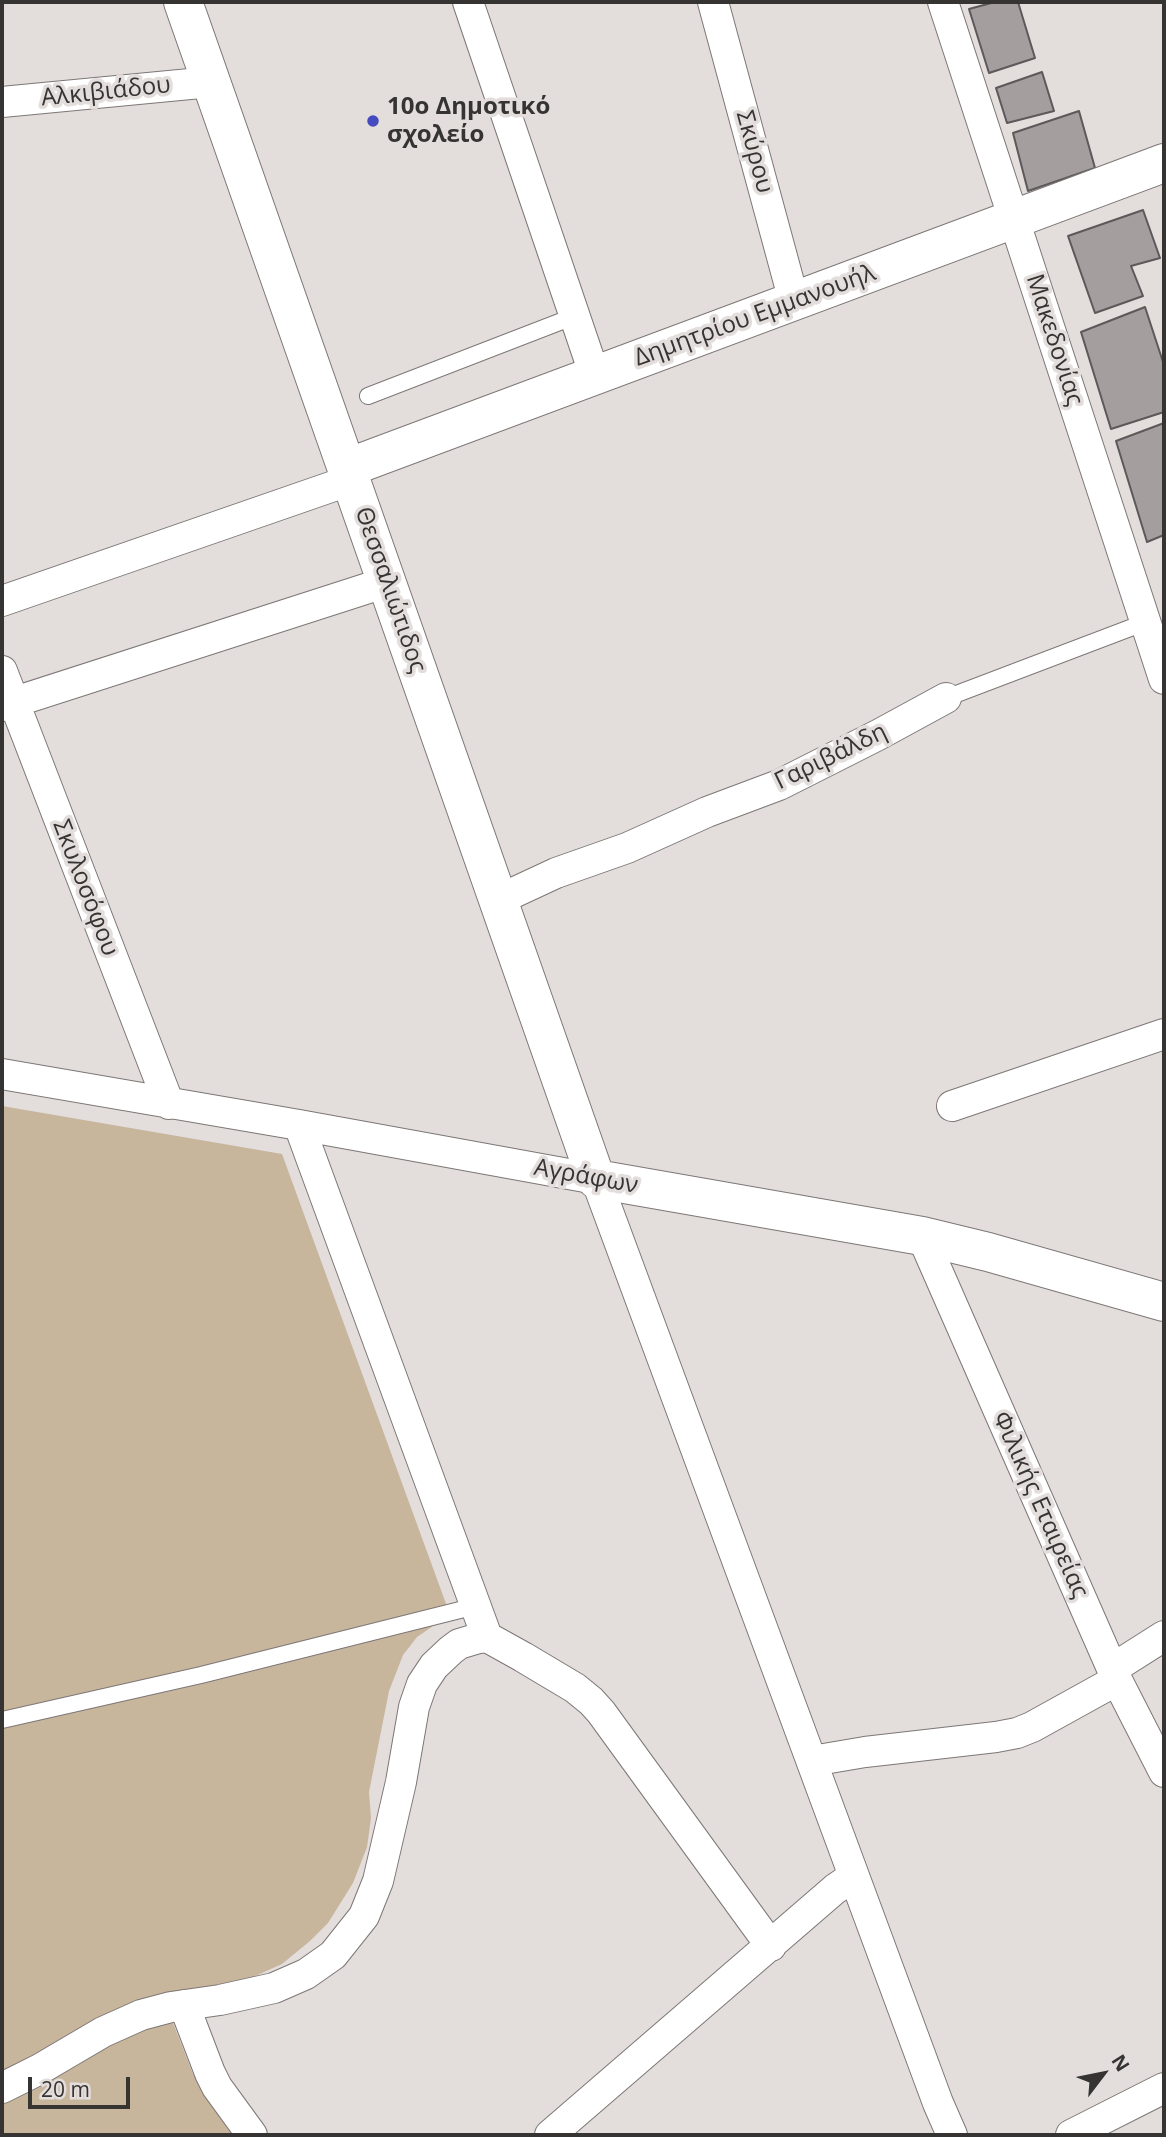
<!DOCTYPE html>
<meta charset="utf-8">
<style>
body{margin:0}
#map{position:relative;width:1166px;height:2137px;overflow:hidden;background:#e3dddc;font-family:"Open Sans",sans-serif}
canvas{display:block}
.frame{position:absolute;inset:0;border:4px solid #363433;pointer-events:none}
.north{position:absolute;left:1068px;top:2039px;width:70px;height:70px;-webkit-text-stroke:5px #e3dddc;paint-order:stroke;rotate:58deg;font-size:19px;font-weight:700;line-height:28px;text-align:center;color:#363433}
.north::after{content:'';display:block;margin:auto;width:24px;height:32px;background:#363433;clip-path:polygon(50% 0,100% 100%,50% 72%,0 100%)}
.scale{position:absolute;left:28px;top:2077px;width:102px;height:32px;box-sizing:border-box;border:4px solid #363433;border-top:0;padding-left:9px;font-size:21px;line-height:24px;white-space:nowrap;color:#363433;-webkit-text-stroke:5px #e3dddc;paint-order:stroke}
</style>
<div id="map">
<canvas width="1166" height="2137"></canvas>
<div class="frame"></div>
<div class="north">N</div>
<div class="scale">20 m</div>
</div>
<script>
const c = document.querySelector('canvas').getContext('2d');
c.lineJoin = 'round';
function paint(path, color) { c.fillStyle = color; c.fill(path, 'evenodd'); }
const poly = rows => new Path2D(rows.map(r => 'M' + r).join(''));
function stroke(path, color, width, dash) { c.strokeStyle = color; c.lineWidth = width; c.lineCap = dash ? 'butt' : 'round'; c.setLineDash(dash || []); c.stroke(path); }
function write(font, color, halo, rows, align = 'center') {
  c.font = font + ' "Open Sans",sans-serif'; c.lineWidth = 7; c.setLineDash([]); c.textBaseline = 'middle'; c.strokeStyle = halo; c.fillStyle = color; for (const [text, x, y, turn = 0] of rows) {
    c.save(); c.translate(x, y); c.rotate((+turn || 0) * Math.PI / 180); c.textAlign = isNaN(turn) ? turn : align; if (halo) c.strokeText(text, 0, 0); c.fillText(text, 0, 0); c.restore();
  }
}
const green = poly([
 [2,1106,282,1154,449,1612,436,1624,417,1637,403,1655,389,1691,369,1792,371,1818,367,1847,353,1883,328,1923,310,1941,282,1964,244,1981,164,2000,193,2074,236,2135,2,2135]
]);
const building = poly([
 [995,2,1018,2,1035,58,989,73,969,9,995,2],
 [1042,72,1054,111,1007,123,996,88,1042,72],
 [1079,111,1095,168,1028,191,1013,133,1079,111],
 [1143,210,1160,258,1131,266,1143,296,1095,313,1068,236,1143,210],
 [1145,307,1164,365,1164,412,1111,429,1081,332,1145,307],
 [1164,423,1164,535,1147,542,1116,441,1164,423]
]);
const lane = poly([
 [368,396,575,316],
 [946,698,1146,622],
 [2,1720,201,1675,476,1606]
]);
const street = poly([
 [468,2,595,376],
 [713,2,794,301],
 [943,2,1164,679],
 [2,102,211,82],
 [2,601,351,480],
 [2,671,169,1104],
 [2,706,387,582],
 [498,900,556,873,627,848,707,812,779,785,878,735,946,698],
 [2,1074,299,1125,596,1179,938,2103,952,2135],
 [952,1106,1164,1034],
 [299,1125,487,1637],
 [922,1236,1117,1680,1164,1772],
 [1112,1669,1164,1636],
 [812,1761,865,1752,996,1737,1017,1733,1032,1727,1117,1680],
 [184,2005,210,2073,217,2087,252,2135],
 [2,2088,40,2069,103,2032,141,2015,171,2007,220,2000,274,1988,306,1974,333,1955,364,1916,378,1881,401,1782,414,1707,422,1684,434,1666,451,1650,459,1644,479,1638,487,1637,523,1657,575,1688,591,1701,601,1712,771,1946],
 [550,2135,835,1889,854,1876],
 [1071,2135,1164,2088]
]);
const secondary = poly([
 [183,2,596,1179,922,1236,988,1252,1164,1302],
 [347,468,1164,163]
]);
const markers = [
 [373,121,7,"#454abf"]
];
const streetNames = [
 ["Αλκιβιάδου",106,92,-6],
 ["Σκύρου",754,152,75],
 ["Δημητρίου Εμμανουήλ",755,316,-20],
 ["Μακεδονίας",1054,340,72],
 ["Θεσσαλιώτιδος",390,590,71],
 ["Γαριβάλδη",831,757,-26],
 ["Σκυλοσόφου",85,888,69],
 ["Αγράφων",586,1177,10],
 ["Φιλικής Εταιρείας",1040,1505,66]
];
const poiNames = [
 ["10ο Δημοτικό",387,107],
 ["σχολείο",387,135]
];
paint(green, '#c7b59c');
paint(building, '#a49e9f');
stroke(building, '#5d5859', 2);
stroke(lane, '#7d7776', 18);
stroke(street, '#7d7776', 32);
stroke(secondary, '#7d7776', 40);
stroke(lane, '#fff', 16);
stroke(street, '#fff', 30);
stroke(secondary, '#fff', 38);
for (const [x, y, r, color] of markers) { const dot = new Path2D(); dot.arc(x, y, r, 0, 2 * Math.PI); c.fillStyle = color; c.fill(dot); stroke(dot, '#e3dddc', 2.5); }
write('24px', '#363433', '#e3dddc', streetNames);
write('bold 24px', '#363433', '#e3dddc', poiNames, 'left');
</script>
